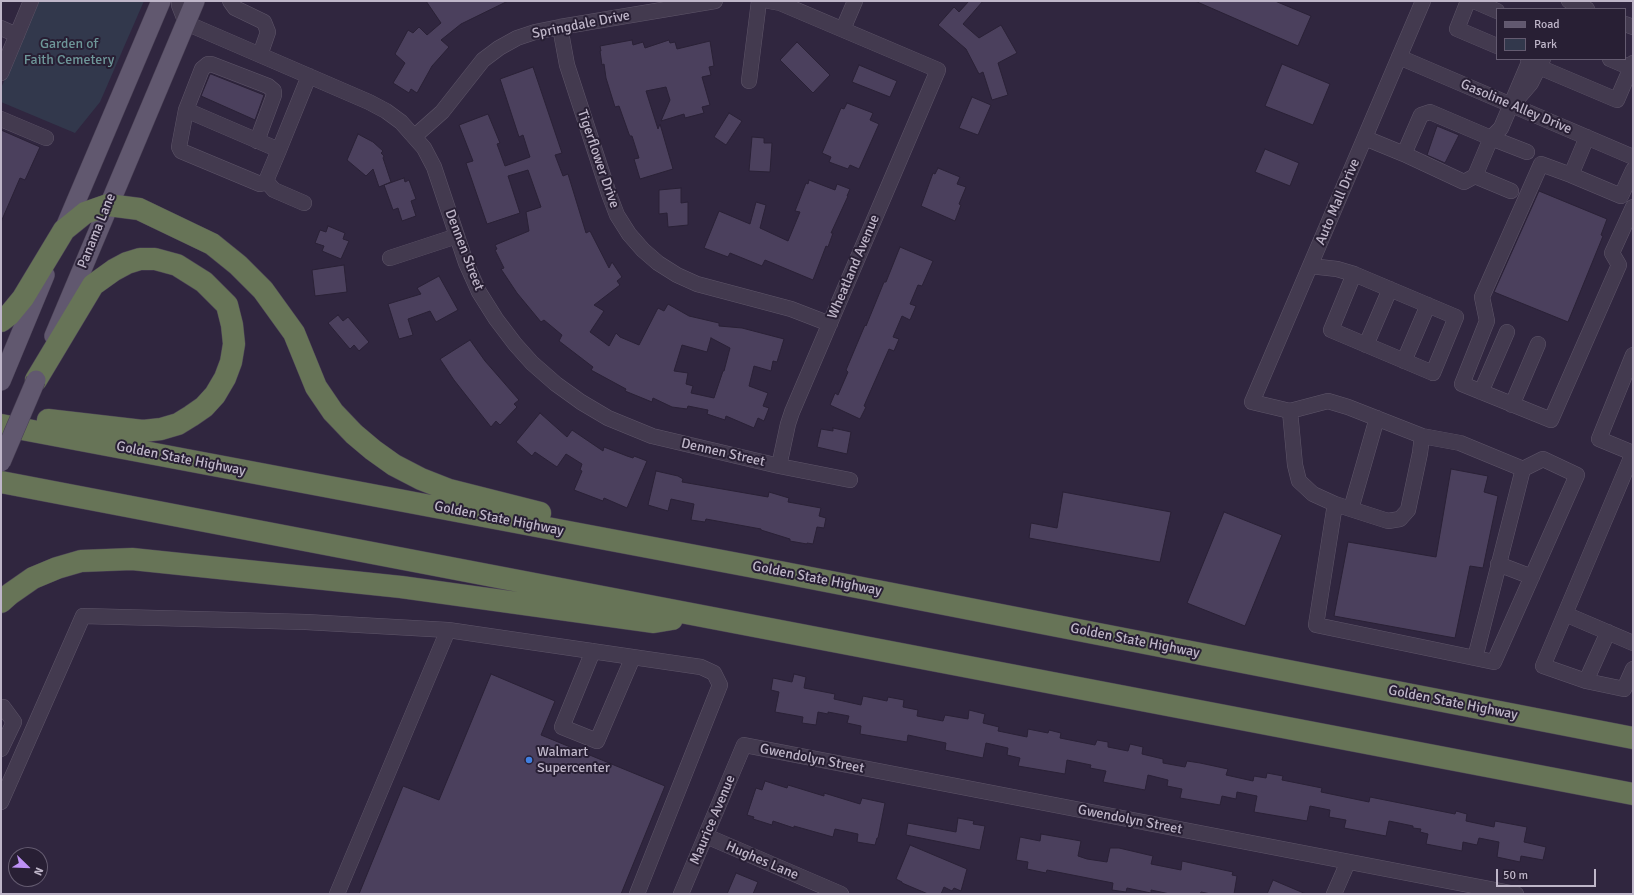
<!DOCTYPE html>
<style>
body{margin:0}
#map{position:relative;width:1634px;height:895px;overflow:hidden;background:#30263f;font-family:Signika,sans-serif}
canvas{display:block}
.frame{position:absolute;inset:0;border:2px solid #bfb6c9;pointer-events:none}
.legend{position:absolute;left:1496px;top:8px;width:130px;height:52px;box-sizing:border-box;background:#281f34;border:1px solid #645b70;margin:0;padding:5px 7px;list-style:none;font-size:12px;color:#bfb6c9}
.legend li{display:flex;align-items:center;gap:8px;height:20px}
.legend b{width:20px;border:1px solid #645b70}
.north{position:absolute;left:8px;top:847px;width:40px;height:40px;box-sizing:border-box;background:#281f34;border:1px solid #645b70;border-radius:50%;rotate:113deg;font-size:11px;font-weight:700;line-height:16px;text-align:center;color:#bfb6c9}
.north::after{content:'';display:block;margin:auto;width:14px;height:18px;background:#bd90f5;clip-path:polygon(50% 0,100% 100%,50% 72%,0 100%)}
.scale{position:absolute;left:1496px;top:869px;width:100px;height:18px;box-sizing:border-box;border:2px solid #bfb6c9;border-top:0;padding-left:5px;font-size:12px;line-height:14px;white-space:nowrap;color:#bfb6c9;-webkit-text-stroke:3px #281f34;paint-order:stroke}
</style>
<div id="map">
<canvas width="1634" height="895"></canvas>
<div class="frame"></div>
<ul class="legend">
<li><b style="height:5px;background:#61586f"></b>Road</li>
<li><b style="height:11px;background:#32384c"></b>Park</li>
</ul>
<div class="north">N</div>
<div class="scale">50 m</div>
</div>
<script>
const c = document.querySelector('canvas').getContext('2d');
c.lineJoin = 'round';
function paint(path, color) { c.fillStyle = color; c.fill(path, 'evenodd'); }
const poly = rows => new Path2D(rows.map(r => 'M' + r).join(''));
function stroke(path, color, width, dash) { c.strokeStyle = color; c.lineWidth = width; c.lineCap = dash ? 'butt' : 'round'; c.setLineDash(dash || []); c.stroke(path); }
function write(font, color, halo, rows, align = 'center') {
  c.font = font + ' Signika,sans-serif'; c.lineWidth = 4; c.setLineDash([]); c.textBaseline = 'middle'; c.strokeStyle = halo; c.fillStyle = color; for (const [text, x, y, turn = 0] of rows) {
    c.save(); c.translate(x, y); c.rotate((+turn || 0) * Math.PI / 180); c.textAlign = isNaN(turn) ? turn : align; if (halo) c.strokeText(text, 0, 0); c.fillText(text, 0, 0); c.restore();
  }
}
const green = poly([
 [39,1,144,1,100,102,75,133,1,102,1,88]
]);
const building = poly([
 [426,1,508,1,461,24,441,40,449,47,432,66,417,93,411,89,409,93,393,83,405,63,395,54,408,30,413,33,419,27,427,35,441,23,426,1],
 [969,1,983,1,963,24,979,38,1001,25,1017,53,998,63,1008,95,992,100,983,72,979,74,966,49,938,25,954,7,959,12,969,1],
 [1195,1,1275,1,1311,16,1298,46,1195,1],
 [632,40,633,45,643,42,645,48,669,40,670,43,675,42,677,49,710,41,714,66,709,67,711,75,702,77,710,105,702,107,704,113,685,118,684,114,661,121,670,100,666,87,646,91,658,129,660,124,673,169,640,179,634,159,639,158,632,136,630,136,629,134,619,106,615,107,606,78,604,64,602,65,600,51,601,51,600,46,632,40],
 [797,42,830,75,813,93,780,60,797,42],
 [1282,64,1330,84,1313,125,1265,106,1282,64],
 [859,65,897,81,890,97,852,82,859,65],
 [533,67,562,153,555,155,563,176,568,174,586,233,590,231,609,268,612,262,622,277,617,281,620,285,594,305,604,311,590,332,609,346,616,333,620,337,639,345,658,308,664,311,668,304,689,316,719,323,719,326,742,328,784,339,777,362,773,361,771,371,754,366,749,386,768,393,763,406,769,408,764,421,758,418,754,428,726,416,725,420,707,414,708,410,688,406,687,409,672,407,653,398,652,402,625,391,626,389,591,370,593,367,559,341,562,335,544,320,541,322,517,293,501,269,504,268,495,250,497,249,495,245,529,231,526,212,541,207,528,170,508,176,520,213,487,224,466,163,473,161,459,125,488,114,500,143,497,144,505,166,530,157,523,135,519,137,500,79,533,67],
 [711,338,730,348,724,371,723,371,714,398,691,393,693,386,686,384,688,373,674,371,682,345,707,352,711,338],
 [210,74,211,74,264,95,255,120,201,96,210,74],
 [972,97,991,105,978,135,959,128,972,97],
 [847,103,873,113,870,120,879,124,859,169,850,165,848,169,829,162,831,157,822,153,841,108,844,109,847,103],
 [729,113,742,121,726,145,714,137,729,113],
 [1437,126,1459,135,1445,163,1427,155,1437,126],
 [1,130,40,147,25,180,20,178,1,222,1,130],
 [358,134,373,142,383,151,381,153,384,156,383,158,391,182,379,187,373,169,366,176,347,160,358,134],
 [752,137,764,138,764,143,772,143,770,172,749,171,752,137],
 [1265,149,1299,163,1290,186,1255,172,1265,149],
 [938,168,960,177,957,184,966,187,959,204,961,205,955,221,921,206,933,173,935,174,938,168],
 [404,178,405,182,409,180,416,199,411,201,416,216,402,221,398,208,393,210,384,185,404,178],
 [809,180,835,190,837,184,850,189,847,196,848,196,831,233,833,233,828,247,826,246,813,280,765,260,762,266,730,253,728,257,704,248,719,211,750,224,756,202,766,205,760,228,788,241,800,212,795,211,806,183,808,184,809,180],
 [681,188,681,203,688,202,688,225,668,227,667,213,659,214,659,190,681,188],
 [1539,191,1607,219,1601,235,1603,236,1568,322,1494,292,1539,191],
 [328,226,345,233,343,239,349,241,341,259,322,251,324,246,315,243,320,230,326,232,328,226],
 [900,247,933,261,922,286,918,285,910,304,916,306,910,320,902,316,893,337,899,339,894,351,889,349,867,399,864,406,866,407,860,419,830,405,835,393,838,395,848,372,846,370,865,325,866,326,884,282,886,282,900,247],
 [344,265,347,292,315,296,312,270,344,265],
 [439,276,458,310,436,322,430,311,408,319,413,335,399,339,388,304,421,294,417,288,439,276],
 [338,315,343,321,348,317,369,342,359,351,354,345,350,349,328,323,338,315],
 [470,340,485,361,519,400,514,404,517,407,500,425,496,421,491,427,454,380,440,359,470,340],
 [540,413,567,437,572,430,603,451,604,447,627,456,633,458,634,456,647,461,627,508,604,498,603,501,574,490,582,471,580,470,582,464,566,454,557,467,535,452,532,456,516,442,540,413],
 [833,428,851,432,847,454,817,447,821,429,833,431,833,428],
 [1451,469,1488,476,1484,492,1498,496,1483,568,1470,566,1455,638,1334,616,1348,542,1436,557,1451,469],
 [656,471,678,476,683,479,682,482,768,497,769,492,789,498,788,502,821,508,819,516,826,518,824,528,817,527,813,544,807,543,807,544,790,541,790,539,761,530,761,529,706,519,705,522,691,520,694,504,671,499,668,511,648,505,656,471],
 [1063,492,1171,512,1160,562,1029,538,1031,523,1057,528,1063,492],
 [1224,512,1282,535,1245,626,1187,603,1224,512],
 [491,674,555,701,541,735,665,786,621,894,359,894,403,786,439,800,491,674],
 [794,674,806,677,804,688,835,694,834,699,861,705,863,696,887,701,888,697,904,700,903,707,918,710,917,716,943,721,945,715,968,719,969,710,985,714,983,723,999,727,998,731,1027,737,1028,729,1048,733,1049,730,1061,733,1060,738,1095,745,1097,740,1108,742,1108,747,1128,751,1130,744,1143,747,1142,754,1163,759,1163,763,1185,767,1187,761,1200,763,1228,769,1226,775,1253,781,1254,776,1266,778,1267,773,1283,776,1282,780,1322,788,1321,792,1369,802,1370,797,1455,814,1456,811,1467,814,1466,821,1494,827,1495,821,1527,827,1524,842,1546,847,1543,860,1521,856,1520,862,1497,857,1499,842,1479,838,1477,845,1463,842,1462,851,1426,844,1428,834,1420,832,1421,829,1413,828,1413,826,1389,821,1386,836,1344,828,1346,820,1329,817,1330,810,1310,806,1307,821,1254,812,1257,796,1237,792,1236,799,1222,796,1220,805,1180,798,1182,789,1167,786,1168,780,1148,775,1145,790,1103,782,1106,771,1090,768,1091,765,1067,760,1065,774,1018,766,1020,758,1007,755,1008,748,986,743,983,758,945,750,946,743,908,735,907,742,860,734,861,726,847,723,849,716,828,712,828,714,818,712,816,725,802,723,803,717,775,712,779,692,771,690,773,678,792,682,794,674],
 [765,781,787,788,788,785,824,796,824,793,860,804,862,798,885,803,878,838,877,838,875,845,857,842,858,834,835,829,833,837,794,826,794,828,773,821,772,825,753,819,754,817,747,815,756,788,762,790,765,781],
 [958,818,974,821,973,824,985,826,980,850,906,835,908,823,956,832,958,818],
 [1041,834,1081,841,1078,856,1087,859,1107,862,1110,848,1119,848,1153,856,1151,864,1181,870,1182,861,1233,872,1232,875,1237,876,1234,894,1211,894,1201,892,1200,894,1170,894,1151,890,1151,893,1127,888,1126,892,1112,890,1113,883,1047,870,1046,873,1027,869,1028,862,1016,860,1020,837,1040,841,1041,834],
 [910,845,967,869,961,891,954,888,952,891,944,887,941,894,928,894,902,883,902,882,896,879,910,845],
 [736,873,758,882,753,894,727,894,736,873],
 [1273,880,1306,894,1267,894,1273,880]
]);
const minor = poly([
 [179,1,179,5,186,23,369,102,386,111,401,122,424,148,434,167,466,263,479,292,496,319,515,344,532,363,556,384,581,402,608,418,652,436,779,466,850,480],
 [230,1,235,8,264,22,268,32,260,55],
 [769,1,780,3,938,70,792,412,788,424,779,466],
 [1468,1,1457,29,1497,46],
 [1474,1,1497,11],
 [1569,1,1587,9],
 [1625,24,1633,27],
 [560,27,567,65,609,194,617,215,629,234,643,250,658,263,677,275,697,284,791,309,830,324],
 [1,28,17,35],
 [843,29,855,1],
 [1399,57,1633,157],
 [1610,59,1631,68],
 [1539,67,1617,100,1633,63],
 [1,73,31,1],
 [749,81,759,1],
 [1519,97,1531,83,1543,59],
 [186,110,202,69,208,64,211,64,268,86,274,91,274,95,257,141],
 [1,119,46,138],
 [415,136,442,112,483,60,499,48,517,38,535,32,560,27,715,1],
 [1587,137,1571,175,1621,196,1633,170],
 [1365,138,1404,154,1421,115,1430,112,1491,138,1501,128,1530,60,1528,59],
 [279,150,186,110,179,147,181,151,260,184,264,183,266,181,279,150,309,76],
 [1404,154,1464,182,1475,176,1491,138,1527,152],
 [1571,175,1541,164,1482,297,1487,321,1462,384,1551,420,1619,265,1612,253,1633,207],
 [1475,176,1511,191],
 [266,181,274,190,304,203],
 [390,258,457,236],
 [1310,266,1337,269,1354,274,1456,317,1433,373,1331,330,1354,274],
 [1366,345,1390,289],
 [1633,355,1599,439,1633,453,1543,666,1586,681,1624,689,1633,669],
 [1404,361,1428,305],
 [1481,392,1507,332],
 [1512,405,1538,344],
 [1290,411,1295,465,1299,481,1313,494,1335,504,1388,521,1400,519,1408,510,1420,453,1422,436,1348,407,1328,401,1290,411,1252,402,1423,1],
 [1335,504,1316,625,1494,662,1577,475,1543,459,1523,469,1460,443,1422,436],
 [1351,509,1377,418],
 [1498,564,1532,577],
 [1565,614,1633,643],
 [593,651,562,727,597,741,633,657],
 [1475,658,1523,469],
 [1586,681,1608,632],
 [1,707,3,707,14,722,1,749],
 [1,802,83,616,306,622,448,630,701,667,714,673,720,685,637,894],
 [706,836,841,894],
 [337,894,448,630],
 [681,894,744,745,1516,894],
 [1334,894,1348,862]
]);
const major = poly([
 [63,232,161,1],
 [54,336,195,1],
 [1,381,45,275]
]);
const highway = poly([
 [1,321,9,315,23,298,64,230,85,213,108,205,139,209,212,244,238,265,263,290,294,333,316,387,333,412,354,434,373,450,394,465,421,479,449,490,540,513],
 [36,380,93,285,114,270,127,263,140,259,155,259,177,265,204,282,227,305,232,325,234,344,231,362,225,378,215,395,204,407,191,416,178,424,161,429,143,431,48,420],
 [1,425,754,567,1633,738],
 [1,482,1633,794],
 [1,602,10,594,33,578,57,568,81,561,132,559,401,587,654,622,672,619]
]);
const majorBridge = poly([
 [1,462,36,380]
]);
const markers = [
 [529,760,4,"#3f7fe0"]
];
const streetNames = [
 ["Springdale Drive",581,25,-11],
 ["Gasoline Alley Drive",1516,107,23],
 ["Tigerflower Drive",598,159,71],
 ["Auto Mall Drive",1338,202,-67],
 ["Panama Lane",97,231,-68],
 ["Dennen Street",464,250,69],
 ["Wheatland Avenue",854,267,-67],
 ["Dennen Street",723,453,13],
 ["Golden State Highway",181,459,11],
 ["Golden State Highway",499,519,11],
 ["Golden State Highway",817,579,11],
 ["Golden State Highway",1135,641,11],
 ["Golden State Highway",1453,703,11],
 ["Gwendolyn Street",812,759,11],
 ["Maurice Avenue",713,820,-67],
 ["Gwendolyn Street",1130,820,11],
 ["Hughes Lane",762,861,23]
];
const parkNames = [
 ["Garden of",69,44],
 ["Faith Cemetery",69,60]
];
const poiNames = [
 ["Walmart",537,752],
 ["Supercenter",537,768]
];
paint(green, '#32384c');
paint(building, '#4b405d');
stroke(building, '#2a2136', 1);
stroke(minor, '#5e5569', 16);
stroke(major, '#494055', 20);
stroke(highway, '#4b4256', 23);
stroke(minor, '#433a4f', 15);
stroke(major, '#61586f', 19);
stroke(highway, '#677457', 22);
stroke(majorBridge, '#494055', 20, []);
stroke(majorBridge, '#61586f', 19);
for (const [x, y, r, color] of markers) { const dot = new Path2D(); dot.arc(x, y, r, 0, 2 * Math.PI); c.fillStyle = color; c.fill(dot); stroke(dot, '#281f34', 1.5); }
write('14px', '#bfb6c9', '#281f34', streetNames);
write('14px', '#6e9799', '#281f34', parkNames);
write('14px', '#bfb6c9', '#281f34', poiNames, 'left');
</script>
